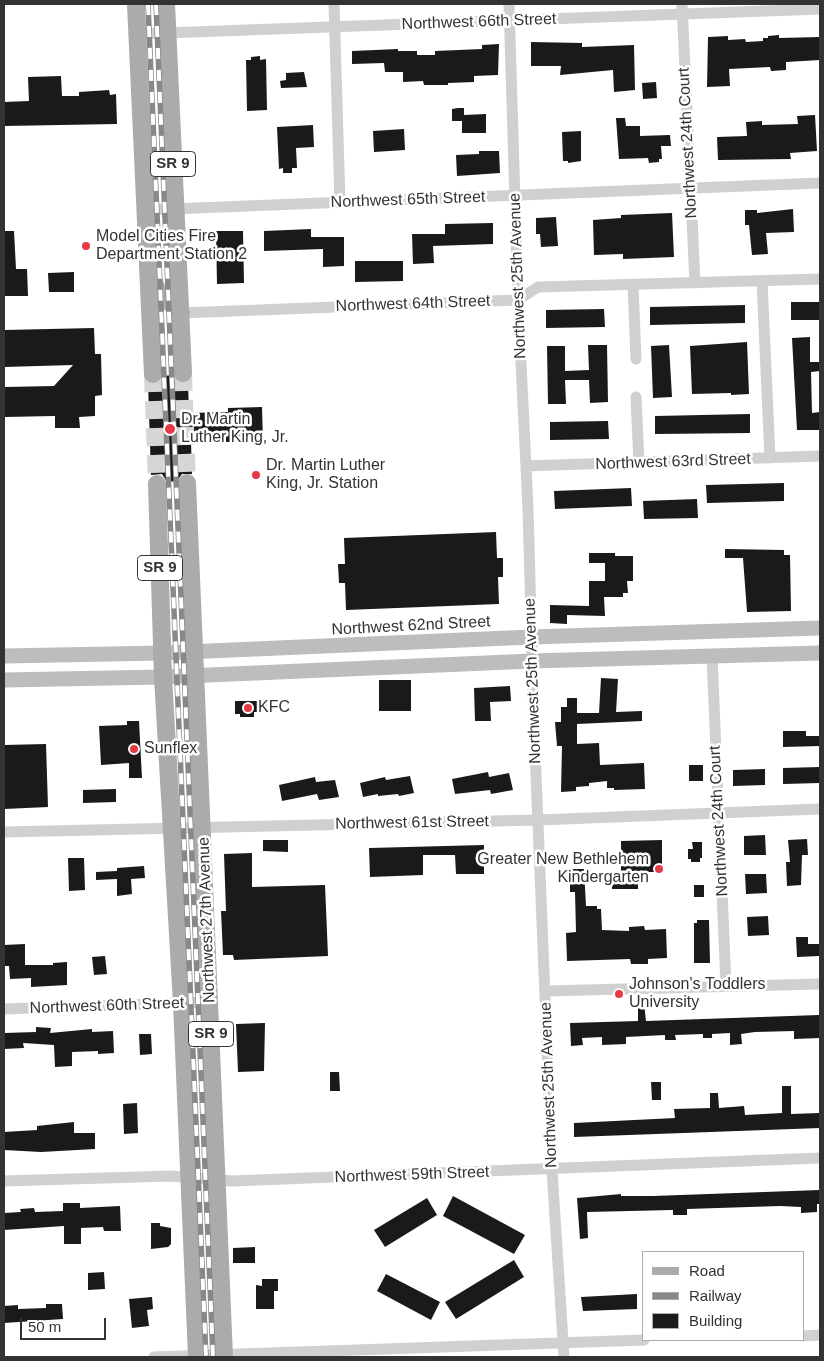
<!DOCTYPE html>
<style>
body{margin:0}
#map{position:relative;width:824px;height:1361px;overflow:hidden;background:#fff;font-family:Arial,sans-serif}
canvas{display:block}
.frame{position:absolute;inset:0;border:5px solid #333;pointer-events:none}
.legend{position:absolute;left:642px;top:1251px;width:162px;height:90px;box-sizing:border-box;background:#fff;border:1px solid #adadad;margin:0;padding:6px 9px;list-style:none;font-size:15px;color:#333}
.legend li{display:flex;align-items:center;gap:10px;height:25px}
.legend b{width:25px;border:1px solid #adadad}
.scale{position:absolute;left:20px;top:1318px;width:86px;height:22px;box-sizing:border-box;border:2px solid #333;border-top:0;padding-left:6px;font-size:15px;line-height:18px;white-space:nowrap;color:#333;-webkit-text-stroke:4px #fff;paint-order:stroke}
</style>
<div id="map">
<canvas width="824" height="1361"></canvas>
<div class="frame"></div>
<ul class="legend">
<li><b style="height:6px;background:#ababab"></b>Road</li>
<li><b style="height:6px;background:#888"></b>Railway</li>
<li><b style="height:14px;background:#1a1a1a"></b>Building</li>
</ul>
<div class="scale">50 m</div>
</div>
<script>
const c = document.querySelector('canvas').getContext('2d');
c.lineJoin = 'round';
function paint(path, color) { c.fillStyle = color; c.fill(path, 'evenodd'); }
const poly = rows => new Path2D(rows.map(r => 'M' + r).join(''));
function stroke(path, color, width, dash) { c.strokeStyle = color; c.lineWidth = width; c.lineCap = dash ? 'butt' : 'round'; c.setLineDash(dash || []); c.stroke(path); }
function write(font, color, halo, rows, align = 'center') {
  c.font = font + ' Arial,sans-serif'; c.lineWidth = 5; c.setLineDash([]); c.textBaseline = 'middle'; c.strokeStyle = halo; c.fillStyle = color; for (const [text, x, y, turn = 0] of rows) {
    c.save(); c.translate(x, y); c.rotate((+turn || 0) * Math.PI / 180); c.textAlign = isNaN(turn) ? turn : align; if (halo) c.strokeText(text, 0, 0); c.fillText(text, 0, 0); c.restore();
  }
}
const building = poly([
 [779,35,779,38,820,37,820,60,786,62,786,70,771,71,770,67,729,69,730,86,707,87,708,37,728,36,728,40,745,39,746,42,763,41,763,38,768,38,768,36],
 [531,42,582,43,582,47,634,45,635,90,614,92,613,70,560,75,561,66,531,66],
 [499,44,498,75,474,76,474,82,448,83,448,85,424,85,423,81,403,82,403,72,385,72,384,63,352,64,352,51,398,49,398,51,417,51,417,55,435,55,435,51,482,49,482,45],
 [260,56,260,60,266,59,267,110,247,111,246,60,251,60,251,57],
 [304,72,307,87,281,88,280,81,286,80,286,73],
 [61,76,62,96,79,96,79,92,109,90,110,95,116,94,117,124,4,126,4,102,29,101,28,77],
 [656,82,657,98,643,99,642,83],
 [458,108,464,108,464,115,486,114,486,133,462,133,462,121,452,121,452,109],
 [815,115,817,151,790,153,791,159,718,160,717,137,747,136,746,122,762,121,762,125,798,124,797,116],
 [616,118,625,118,626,126,640,126,640,136,670,135,671,146,661,146,662,159,659,159,659,162,649,163,648,158,619,159],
 [313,125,314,147,296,148,297,168,292,168,292,173,283,173,283,168,279,169,277,127],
 [404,129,405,150,374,152,373,131],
 [581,131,581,161,568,163,568,161,563,161,562,132],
 [479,151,499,151,500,173,457,176,456,155,479,154],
 [793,209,794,232,766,233,768,254,752,255,749,225,745,225,745,210,757,210,757,213],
 [672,213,674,257,623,259,623,254,594,255,593,220,621,218,621,215],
 [556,217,558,246,541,247,540,234,536,234,536,218],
 [493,223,493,244,433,246,434,263,413,264,412,234,445,234,445,224],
 [311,229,311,237,344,237,344,266,323,267,323,249,264,251,264,231],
 [4,231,14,231,16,269,27,269,28,296,4,296],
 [216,231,243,231,244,283,217,284],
 [355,261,403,261,403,281,355,282],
 [74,272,74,292,49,292,48,273],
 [791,302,820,302,820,320,791,320],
 [745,305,745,323,650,325,650,307],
 [604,309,605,327,546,328,546,310],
 [94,328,95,354,101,354,102,395,95,396,95,416,79,417,80,428,55,428,55,416,4,417,4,387,54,386,73,365,4,367,4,330],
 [810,337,810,362,820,362,820,371,811,372,812,413,820,412,820,430,797,430,792,338],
 [747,342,749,394,731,395,731,393,692,394,690,346],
 [588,345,607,345,608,402,590,403,589,380,565,380,566,404,548,404,547,346,565,346,565,371,589,370],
 [669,345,672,397,653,398,651,346],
 [173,375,179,383,188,382,189,413,228,412,228,408,262,407,263,442,191,442,192,474,182,474,177,481,167,482,162,474,151,475,148,383,154,385,159,383,163,376],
 [750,414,750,433,655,434,655,416],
 [608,421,609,439,550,440,550,422],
 [784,483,784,501,707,503,706,485],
 [631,488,632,506,555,509,554,491],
 [697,499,698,518,644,519,643,501],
 [496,532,497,558,503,558,503,577,498,577,499,604,346,610,345,583,339,583,338,564,345,564,344,538],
 [725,549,784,550,784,555,790,555,791,611,747,612,743,558,725,558],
 [589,553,615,553,615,556,633,556,633,581,627,581,628,593,623,593,623,597,604,597,605,616,567,615,567,624,550,623,550,605,589,606,589,581,605,581,605,563,589,563],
 [601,678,618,679,616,712,642,711,642,721,577,724,577,744,599,743,600,765,644,763,645,789,614,790,614,788,607,788,607,781,589,783,589,786,576,787,576,791,561,792,562,746,557,746,555,722,561,722,561,707,567,707,567,698,577,698,577,713,599,713],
 [379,680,411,680,411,711,379,711],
 [510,686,511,701,490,702,491,721,475,721,474,688],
 [235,701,267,701,267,712,254,712,254,717,240,717,240,714,235,714],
 [127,721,139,721,142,778,129,778,129,763,101,765,99,726,127,725],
 [783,731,806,731,806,736,820,736,820,746,783,747],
 [46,744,48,807,4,809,4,745],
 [689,765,703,765,703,781,689,781],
 [820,767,820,783,783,784,783,768],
 [765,769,765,785,733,786,733,770],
 [488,772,489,777,509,773,513,790,491,794,490,790,455,794,452,779],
 [410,776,414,793,399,796,398,794,378,796,378,794,363,797,360,783,385,777,386,780],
 [315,777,316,782,335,780,339,797,319,800,317,794,282,801,279,785],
 [116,789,116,802,83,803,83,790],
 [765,835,766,855,744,855,744,836],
 [807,839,808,855,802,855,801,885,787,886,786,862,790,862,788,840],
 [263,840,288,840,288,852,263,851],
 [662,840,662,872,638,872,638,889,612,889,612,873,621,873,621,841],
 [692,842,702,842,702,858,700,858,700,862,691,862,691,859,688,859,688,849,693,849],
 [484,845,484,874,456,874,455,855,423,855,423,875,370,877,369,848],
 [252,853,252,887,325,885,328,956,234,960,233,955,223,955,221,911,226,911,224,854],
 [68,858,84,858,85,890,69,891],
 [144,866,145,878,131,879,132,894,117,896,117,879,96,880,96,872,117,871,117,868],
 [570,869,584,869,586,906,597,906,597,909,601,909,602,930,629,931,629,927,644,926,645,930,666,929,667,958,648,959,648,964,631,964,630,959,567,961,566,933,576,932,575,892,570,892],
 [745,874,766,874,767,893,746,894],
 [694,885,704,885,704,897,694,897],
 [768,916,769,935,748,936,747,917],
 [697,920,709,920,710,963,694,963,694,923,697,923],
 [796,937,808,937,808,944,819,944,819,956,797,957],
 [25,944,25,965,53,965,53,963,67,962,67,985,31,987,31,978,10,979,9,966,4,966,4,945],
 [105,956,107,974,94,975,92,957],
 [638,1003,644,1003,646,1021,819,1015,820,1038,794,1039,794,1031,755,1032,741,1034,742,1044,730,1045,730,1033,712,1034,712,1038,703,1038,703,1034,675,1035,676,1040,665,1040,665,1035,626,1037,626,1044,602,1045,602,1037,582,1038,583,1045,571,1046,570,1023,638,1021],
 [265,1023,264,1071,238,1072,236,1024],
 [36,1027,51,1028,50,1033,92,1029,92,1032,113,1031,114,1053,98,1054,98,1051,72,1052,72,1066,55,1067,54,1045,23,1043,24,1048,4,1049,4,1033,36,1032],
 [139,1034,151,1034,152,1054,140,1055],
 [330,1072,339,1072,340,1091,330,1091],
 [651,1082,661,1082,661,1100,652,1100],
 [782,1086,791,1086,791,1114,820,1113,820,1128,574,1137,574,1123,675,1118,674,1109,710,1108,710,1093,718,1093,719,1108,744,1106,745,1115,782,1113],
 [137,1103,138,1133,124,1134,123,1104],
 [74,1122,74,1133,95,1133,95,1149,41,1152,4,1150,4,1132,37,1130,37,1126],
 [820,1190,820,1204,817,1204,817,1212,801,1213,801,1207,780,1206,687,1209,687,1215,673,1215,673,1210,587,1212,588,1238,580,1239,577,1198,621,1194,621,1196,653,1196],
 [453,1196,525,1235,514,1254,443,1216],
 [427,1198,437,1215,385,1247,374,1230],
 [63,1203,80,1203,80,1208,120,1206,121,1231,104,1231,103,1227,81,1228,81,1244,64,1244,64,1226,4,1230,4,1213,21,1212,20,1209,34,1208,35,1212,63,1211],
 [151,1223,160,1223,160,1226,171,1228,171,1244,168,1247,151,1249],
 [255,1247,255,1263,233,1263,233,1248],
 [514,1260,524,1277,456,1319,445,1302],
 [104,1272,105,1289,88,1290,88,1273],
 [386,1274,440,1302,431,1320,377,1291],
 [262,1279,278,1279,278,1291,274,1291,274,1309,256,1309,256,1285,262,1286],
 [637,1294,637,1309,583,1311,581,1297],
 [152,1297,153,1309,147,1310,149,1326,132,1328,129,1299],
 [46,1304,62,1304,63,1319,4,1323,4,1306,18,1305,18,1309,46,1308]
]);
const primaryTunnel = poly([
 [183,373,187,483],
 [153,374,157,484]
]);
const minor = poly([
 [334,4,340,203],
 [509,4,518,300,528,509,534,725,552,1170,564,1357],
 [682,4,695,283],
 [138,34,820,9],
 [147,210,820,183],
 [762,281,770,458],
 [633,284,636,359],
 [181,313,518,300,538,287,820,279],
 [636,397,639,463],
 [526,466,820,456],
 [712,656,726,986],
 [4,832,538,820,820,809],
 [546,991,820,984],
 [4,1009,210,1002],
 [4,1181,171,1176,232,1181,820,1158],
 [803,1336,820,1335],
 [154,1357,644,1340]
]);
const secondary = poly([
 [4,656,163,653,531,637,820,628],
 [4,680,163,677,532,661,820,653]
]);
const primary = poly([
 [136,4,153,374],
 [166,4,183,373],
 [152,277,157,290,181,313],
 [187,483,224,1357],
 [157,484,163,677,182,1003,197,1357]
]);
const rail = poly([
 [148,4,206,1357],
 [156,4,213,1357]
]);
const markers = [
 [86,246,5,"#e63946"],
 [170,429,6,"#e63946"],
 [256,475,5,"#e63946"],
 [248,708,5,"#e63946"],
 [134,749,5,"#e63946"],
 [659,869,5,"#e63946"],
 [619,994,5,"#e63946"]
];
const shields = [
 [173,164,45],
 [160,568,45],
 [211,1034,45]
];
const shieldNames = [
 ["SR 9",173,164],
 ["SR 9",160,568],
 ["SR 9",211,1034]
];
const streetNames = [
 ["Northwest 66th Street",479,22,-2],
 ["Northwest 24th Court",688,143,-93],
 ["Northwest 65th Street",408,200,-2],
 ["Northwest 25th Avenue",518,276,-92],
 ["Northwest 64th Street",413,304,-2],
 ["Northwest 63rd Street",673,462,-2],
 ["Northwest 62nd Street",411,626,-3],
 ["Northwest 25th Avenue",533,681,-92],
 ["Northwest 24th Court",719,821,-93],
 ["Northwest 61st Street",412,823,-1],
 ["Northwest 27th Avenue",207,920,-92],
 ["Northwest 60th Street",107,1006,-2],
 ["Northwest 25th Avenue",549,1085,-92],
 ["Northwest 59th Street",412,1175,-2]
];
const poiNames = [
 ["Model Cities Fire",96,237],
 ["Department Station 2",96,255],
 ["Dr. Martin",181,420],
 ["Luther King, Jr.",181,438],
 ["Dr. Martin Luther",266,466],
 ["King, Jr. Station",266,484],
 ["KFC",258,708],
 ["Sunflex",144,749],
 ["Greater New Bethlehem",649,860,"right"],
 ["Kindergarten",649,878,"right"],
 ["Johnson's Toddlers",629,985],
 ["University",629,1003]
];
paint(building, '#1a1a1a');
stroke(primaryTunnel, '#d6d6d6', 18, [18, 9]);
stroke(minor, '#d0d0d0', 11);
stroke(secondary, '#bdbdbd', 15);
stroke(primary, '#ababab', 18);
stroke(rail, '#888', 5.5);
stroke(rail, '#fff', 4, [11]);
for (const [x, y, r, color] of markers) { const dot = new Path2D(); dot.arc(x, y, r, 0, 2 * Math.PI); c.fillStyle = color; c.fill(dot); stroke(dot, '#fff', 2); }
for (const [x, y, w] of shields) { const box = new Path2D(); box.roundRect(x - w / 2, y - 12.5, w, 25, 4); c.fillStyle = '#fff'; c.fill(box); stroke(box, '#333', 1); }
write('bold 15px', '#333', null, shieldNames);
write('16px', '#333', '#fff', streetNames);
write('16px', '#333', '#fff', poiNames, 'left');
</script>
